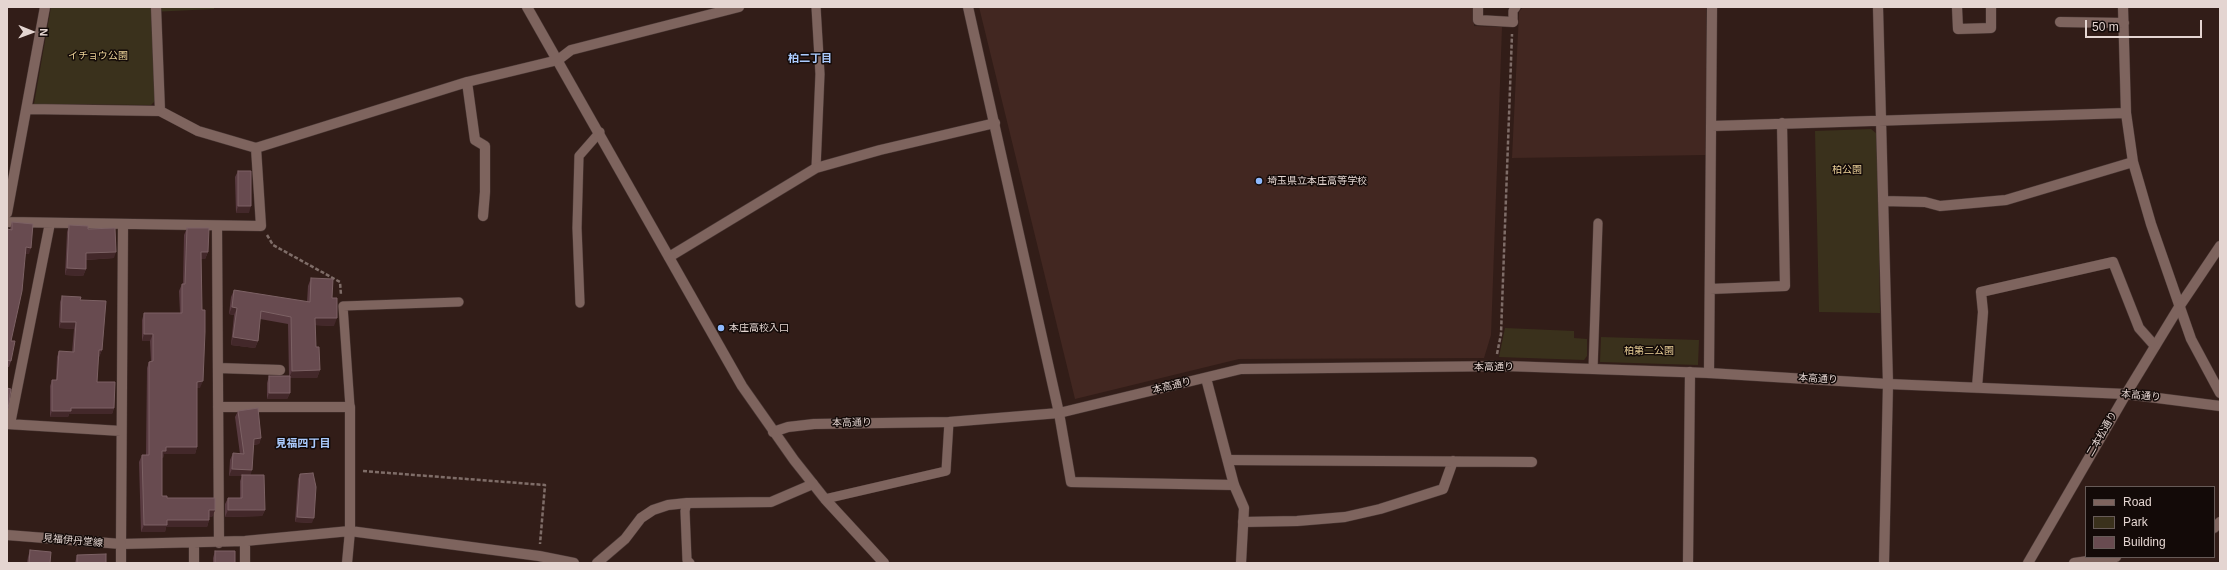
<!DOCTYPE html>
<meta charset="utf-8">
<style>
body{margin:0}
#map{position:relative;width:2227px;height:570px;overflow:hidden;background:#321d18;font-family:Helvetica,sans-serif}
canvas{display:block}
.frame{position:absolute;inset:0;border:8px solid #e4d5d1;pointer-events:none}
.legend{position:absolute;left:2085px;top:486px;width:130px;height:72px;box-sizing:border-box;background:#130a08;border:1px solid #675b58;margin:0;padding:5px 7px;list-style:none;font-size:12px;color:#e4d5d1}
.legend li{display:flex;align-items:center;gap:8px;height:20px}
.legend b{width:20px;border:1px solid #675b58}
.north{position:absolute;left:12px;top:12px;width:40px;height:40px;-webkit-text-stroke:3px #130a08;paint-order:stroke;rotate:91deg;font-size:11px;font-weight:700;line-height:16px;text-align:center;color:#e4d5d1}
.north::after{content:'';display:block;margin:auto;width:14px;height:18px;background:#e4d5d1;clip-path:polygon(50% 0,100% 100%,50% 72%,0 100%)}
.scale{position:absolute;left:2085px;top:20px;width:117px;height:18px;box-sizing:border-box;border:2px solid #e4d5d1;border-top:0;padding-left:5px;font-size:12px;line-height:14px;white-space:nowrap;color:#e4d5d1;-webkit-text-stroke:3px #130a08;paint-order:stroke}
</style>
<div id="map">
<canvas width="2227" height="570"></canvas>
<div class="frame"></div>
<ul class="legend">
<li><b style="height:5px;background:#7e645e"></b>Road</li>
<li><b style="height:11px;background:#3a311c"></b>Park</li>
<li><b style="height:11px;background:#684b50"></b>Building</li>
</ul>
<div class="north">N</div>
<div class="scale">50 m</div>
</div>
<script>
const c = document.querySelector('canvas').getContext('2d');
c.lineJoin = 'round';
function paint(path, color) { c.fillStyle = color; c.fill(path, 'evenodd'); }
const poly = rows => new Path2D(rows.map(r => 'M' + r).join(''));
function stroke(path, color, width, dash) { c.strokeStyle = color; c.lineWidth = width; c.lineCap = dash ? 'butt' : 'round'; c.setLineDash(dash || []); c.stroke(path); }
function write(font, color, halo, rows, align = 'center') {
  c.font = font + ' Helvetica,"Noto Sans JP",sans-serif'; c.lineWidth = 3; c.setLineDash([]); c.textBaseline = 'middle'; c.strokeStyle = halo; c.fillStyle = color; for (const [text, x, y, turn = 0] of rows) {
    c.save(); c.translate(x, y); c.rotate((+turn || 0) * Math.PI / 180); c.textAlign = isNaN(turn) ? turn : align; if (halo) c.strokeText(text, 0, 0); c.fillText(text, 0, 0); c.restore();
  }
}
const built = poly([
 [979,7,1475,7,1474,26,1502,27,1491,335,1484,358,1239,359,1075,399],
 [1523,7,1706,7,1706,155,1512,158,1519,12]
]);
const green = poly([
 [51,7,214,7,214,9,151,12,156,100,151,105,34,104],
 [1871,129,1877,134,1880,313,1819,312,1815,131],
 [1505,328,1574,331,1574,338,1587,339,1587,356,1584,360,1499,357],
 [1601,337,1699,340,1698,365,1600,362]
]);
const path = poly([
 [267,235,273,245,340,282,341,295],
 [1497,354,1501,334,1512,34],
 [363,471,545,485,540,544]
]);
const service = poly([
 [1513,22,1513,11,1516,7],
 [816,168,820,74,816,7],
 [580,303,577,228,579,156,600,132],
 [1593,369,1598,223],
 [350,407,343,306,459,302],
 [825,499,946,471,949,422],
 [687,503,685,511,687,560,690,563]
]);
const minor = poly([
 [156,7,160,111],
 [1478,7,1478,20,1513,22],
 [1878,7,1888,384,1884,563],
 [1957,7,1958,29,1991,28,1991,7],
 [2123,7,2126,113,2133,162,2151,224,2191,339,2220,393],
 [2060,22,2124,23],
 [467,82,475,140,485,146,485,192,483,216],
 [28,109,160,111,198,131,256,148,467,82,558,60,571,50,739,7],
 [1712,126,2126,113],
 [1883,201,1925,202,1940,206,2006,200,2133,162],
 [7,213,45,7],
 [7,222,261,226,256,148],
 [123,225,121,544,245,541,350,531,539,556,574,563],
 [217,227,219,543],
 [669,257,816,168,880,150,995,123],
 [1710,289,1785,286,1782,123],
 [218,368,280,370],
 [1709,373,1712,7],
 [1977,387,1983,312,1981,292,2113,262,2139,328,2155,346],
 [218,407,350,407,350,531,347,563],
 [1059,413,1071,482,1234,485],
 [7,424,121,431],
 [10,424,50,223],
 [1228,460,1532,462],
 [1243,522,1297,521,1345,517,1380,509,1443,489,1453,461],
 [2214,528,2220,522],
 [245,541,245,563],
 [194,543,194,563],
 [597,563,625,539,641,518,653,510,668,505,687,503,771,502,813,484],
 [1688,563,1690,372],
 [2074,563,2116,557]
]);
const tertiary = poly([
 [527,7,742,386,794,460,825,499,884,563],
 [968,7,1059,413],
 [1206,378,1234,485,1244,508,1241,563],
 [773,432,788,427,814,424,949,422,1059,413,1241,369,1506,366,1709,373,1888,384,2126,394,2220,406],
 [7,535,121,544,121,563],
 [2028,563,2126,394,2179,307,2220,246]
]);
const wall = poly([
 [238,171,249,213,236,213,235,177],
 [12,222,29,254,25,254,11,341,11,361,9,367,7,367,7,229,10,229],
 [69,225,88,229,114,258,86,260,86,269,83,276,65,275,67,232],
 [187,228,208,252,205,259,201,259,200,388,197,388,197,447,195,454,164,454,163,458,162,458,162,496,167,498,215,510,212,517,209,517,209,520,207,527,166,527,165,532,141,532,139,462,142,455,146,455,147,368,149,362,151,362,150,341,142,341,142,320,144,313,180,313,179,291,182,284,183,284,184,235],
 [311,278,332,298,334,326,315,325,316,347,320,370,317,378,290,378,290,393,287,399,267,399,267,383,269,376,289,376,288,324,260,319,258,341,255,348,231,345,234,315,229,314,231,297,234,290,307,302,308,286],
 [62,296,80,300,102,350,99,357,98,357,97,382,114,408,112,414,69,414,68,417,50,417,50,386,52,380,56,380,57,357,59,351,72,352,74,329,59,328,60,302],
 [238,411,261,438,259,444,253,445,250,475,265,510,262,516,225,517,225,504,228,498,240,498,240,481,242,476,229,476,230,460,233,453,240,454,235,417],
 [300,474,312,523,295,522,298,479],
 [30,550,50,563,27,563,28,557],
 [215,551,235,563,213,563,213,558],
 [77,555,106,563,75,563]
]);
const shadedWall = poly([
 [238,206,251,206,249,213,236,213],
 [26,247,31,248,29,254,24,254],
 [116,252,114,258,84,260,86,253],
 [201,252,208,252,205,259,198,259],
 [67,268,86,269,83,276,65,275],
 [232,307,237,308,234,315,229,314],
 [315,318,337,318,334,326,312,325],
 [61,322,76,322,74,329,59,328],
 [144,334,153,334,150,341,142,341],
 [233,337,258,341,255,348,231,345],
 [99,350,102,350,99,357,96,357],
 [320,370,317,378,289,378,292,371],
 [203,381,200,388,194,388,197,382],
 [269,393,290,393,287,399,267,399],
 [71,408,114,408,112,414,69,414,68,417,50,417,52,411],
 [261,438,259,444,251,445,254,439],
 [166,447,197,447,195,454,164,454,163,458,160,458,162,451],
 [232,469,252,470,250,477,242,475,242,476,229,476],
 [209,510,215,510,212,517,207,517],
 [228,510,265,510,262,516,225,517],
 [297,517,314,518,312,523,295,522],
 [167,520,209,520,207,527,166,527,165,532,141,532,144,525]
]);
const building = poly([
 [238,171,251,171,251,206,238,206,238,171],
 [12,222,33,224,31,248,26,247,22,291,11,341,15,341,11,361,7,360,7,229,12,230,12,222],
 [69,225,88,226,88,229,115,228,116,252,86,253,86,269,67,268,69,225],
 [187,228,209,228,208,252,201,252,202,310,205,310,205,332,203,381,197,382,197,447,166,447,166,451,162,451,162,496,167,496,167,498,215,498,215,510,209,510,209,520,167,520,167,525,144,525,142,455,149,455,149,362,153,361,153,334,144,334,144,313,182,313,182,284,185,284,187,228],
 [311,278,333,279,332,298,337,298,337,318,315,318,316,347,319,347,320,370,292,371,291,317,261,311,258,341,233,337,237,308,232,307,234,290,310,302,311,278],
 [62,296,81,297,80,300,106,301,102,350,99,350,97,382,115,382,114,408,71,408,71,411,52,411,52,380,57,380,59,351,74,352,76,322,61,322,62,296],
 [269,376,290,376,290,393,269,393,269,376],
 [7,388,11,389,8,409,7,409,7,388],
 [258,408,261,438,254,439,252,470,232,469,233,453,244,454,238,411,258,408],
 [313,473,316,487,314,518,297,517,300,474,313,473],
 [242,475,264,475,265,510,228,510,228,498,242,498,242,475],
 [30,550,51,552,50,563,29,563,30,550],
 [215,551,235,551,235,563,215,563,215,551],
 [106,554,106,563,77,563,77,555,106,554]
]);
const markers = [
 [1259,181,4,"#8eb9fd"],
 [721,328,4,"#8eb9fd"]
];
const parkNames = [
 ["イチョウ公園",98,56],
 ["柏公園",1847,170],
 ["柏第二公園",1649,351]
];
const poiNames = [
 ["埼玉県立本庄高等学校",1267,181],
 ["本庄高校入口",729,328]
];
const streetNames = [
 ["本高通り",1494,367],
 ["本高通り",1818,379,3],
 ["本高通り",1172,386,-14],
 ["本高通り",2141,396,5],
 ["本高通り",852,423,-1],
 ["二本松通り",2102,434,-60],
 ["見福伊丹堂線",73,541,5]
];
const neighbourhoodNames = [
 ["柏二丁目",810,59],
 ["見福四丁目",303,444]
];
paint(built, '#422721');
paint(green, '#3a311c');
stroke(service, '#4a3835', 10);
stroke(minor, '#4a3835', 11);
stroke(tertiary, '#4a3835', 11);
stroke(path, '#7f6d68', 2.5, [4, 2]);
stroke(service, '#7e645e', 9);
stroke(minor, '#7e645e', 10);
stroke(tertiary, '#7e645e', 10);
paint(wall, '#593b41');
paint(shadedWall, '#43282a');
paint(building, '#684b50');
stroke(building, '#7c6164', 1);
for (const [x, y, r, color] of markers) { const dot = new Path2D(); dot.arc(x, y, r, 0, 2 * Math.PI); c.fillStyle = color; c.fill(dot); stroke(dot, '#130a08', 1.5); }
write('10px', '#ebd198', '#130a08', parkNames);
write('10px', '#e4d5d1', '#130a08', poiNames, 'left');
write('10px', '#e4d5d1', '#130a08', streetNames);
write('bold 11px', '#acccff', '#130a08', neighbourhoodNames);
</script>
